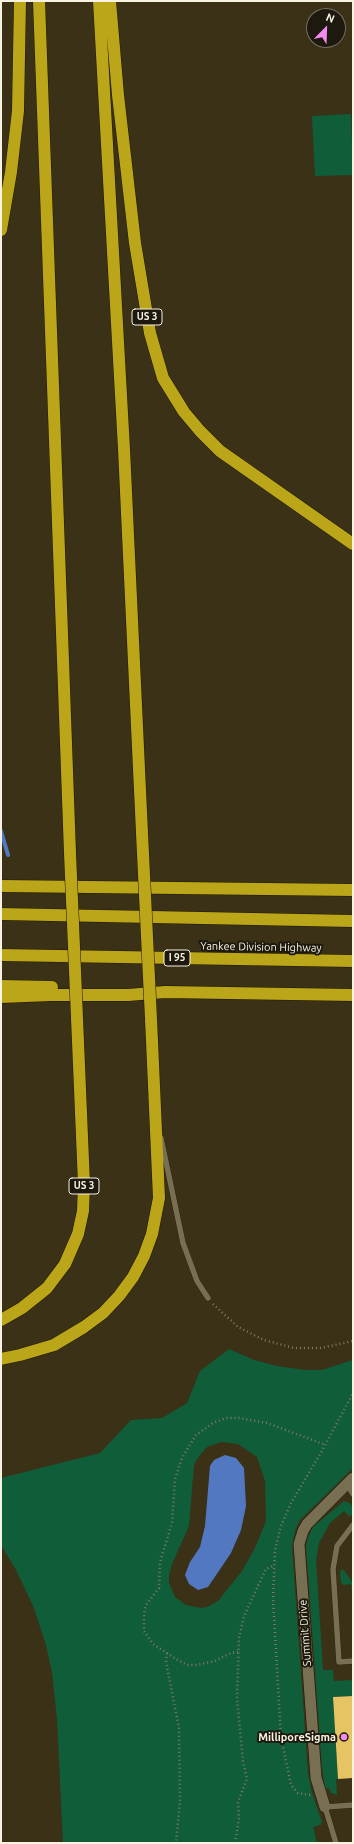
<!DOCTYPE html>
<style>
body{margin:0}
#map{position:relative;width:354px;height:1844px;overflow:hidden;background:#3a3117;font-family:Ubuntu,sans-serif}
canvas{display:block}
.frame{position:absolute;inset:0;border:2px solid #f8f2e2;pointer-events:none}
.north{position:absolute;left:306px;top:8px;width:40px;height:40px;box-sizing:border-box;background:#1d190e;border:1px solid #757063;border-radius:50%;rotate:23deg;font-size:11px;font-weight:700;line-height:16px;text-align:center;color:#f8f2e2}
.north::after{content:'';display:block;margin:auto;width:14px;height:18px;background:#f38af1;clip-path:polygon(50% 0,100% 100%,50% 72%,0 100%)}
</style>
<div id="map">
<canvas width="354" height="1844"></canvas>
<div class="frame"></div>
<div class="north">N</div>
</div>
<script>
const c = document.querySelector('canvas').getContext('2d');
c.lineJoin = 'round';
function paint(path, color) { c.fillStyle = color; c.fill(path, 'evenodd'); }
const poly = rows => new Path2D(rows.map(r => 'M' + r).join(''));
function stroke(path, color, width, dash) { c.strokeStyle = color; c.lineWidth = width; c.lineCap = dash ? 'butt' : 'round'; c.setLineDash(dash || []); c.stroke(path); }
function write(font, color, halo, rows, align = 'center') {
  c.font = font + ' Ubuntu,sans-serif'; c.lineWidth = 4; c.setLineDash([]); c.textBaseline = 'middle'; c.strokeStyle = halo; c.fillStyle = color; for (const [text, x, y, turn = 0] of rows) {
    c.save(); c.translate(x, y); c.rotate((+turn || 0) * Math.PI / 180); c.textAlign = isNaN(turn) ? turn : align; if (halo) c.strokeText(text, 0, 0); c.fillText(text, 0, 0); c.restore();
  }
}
const green = poly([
 [351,114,353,175,315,176,312,116],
 [229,1349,254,1360,277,1366,305,1370,322,1370,353,1360,353,1468,300,1520,296,1528,292,1545,308,1773,312,1793,322,1822,320,1825,313,1827,317,1843,63,1843,57,1719,52,1672,46,1645,34,1608,16,1570,1,1545,1,1478,100,1453,131,1420,162,1418,187,1403,200,1371],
 [221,1442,238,1444,257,1457,265,1481,266,1521,255,1548,242,1571,218,1601,207,1607,201,1608,186,1605,175,1597,169,1583,169,1575,172,1564,189,1526,194,1465,197,1459,207,1447],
 [344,1501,350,1503,353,1508,353,1515,349,1516,344,1511,330,1523,319,1543,316,1560,323,1670,333,1670,334,1681,353,1680,353,1696,333,1697,338,1779,336,1779,337,1795,331,1793,329,1788,325,1788,322,1768,306,1547,308,1537,313,1527],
 [343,1569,353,1583,353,1602,351,1584,343,1585,341,1582,340,1571]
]);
const water = poly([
 [225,1455,236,1458,244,1468,246,1506,241,1530,231,1553,208,1587,198,1590,189,1584,185,1575,190,1562,200,1547,205,1526,210,1466,214,1460]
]);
const stream = poly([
 [1,831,8,855]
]);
const building = poly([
 [353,1696,353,1778,338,1779,333,1697]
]);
const path = poly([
 [213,1304,238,1327,264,1340,294,1348,321,1348,353,1341],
 [238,1652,231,1653,215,1661,197,1665,187,1665,176,1659,153,1644,144,1631,144,1614,146,1605,159,1588,160,1562,172,1523,175,1479,182,1458,196,1435,213,1423,226,1418,239,1418,267,1423,326,1445],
 [167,1653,166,1662,179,1728,180,1801,176,1843],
 [310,1795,298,1793,291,1785,281,1737,273,1599,275,1550,281,1526,291,1503,322,1451,353,1393],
 [235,1843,239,1818,238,1802,247,1779,243,1761,237,1698,239,1638,244,1616,264,1573,266,1569,273,1566]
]);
const lane = poly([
 [161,1138,183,1243,197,1281,208,1298],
 [347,1484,353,1494],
 [353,1525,337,1546,333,1569,339,1662,353,1661],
 [336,1843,325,1807,353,1805]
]);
const street = poly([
 [325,1807,316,1778,299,1544,303,1531,307,1524,353,1478]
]);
const highway = poly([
 [39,1,70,853],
 [99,1,124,449,143,854],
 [110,1,118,95,135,243,150,333,163,378,184,412,200,431,220,451,353,544],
 [1,230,11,172,18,111,20,1],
 [1,886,353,890],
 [1,914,353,921],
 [1,955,353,961],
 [1,986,52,987],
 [1,997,51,995,128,995,165,992,353,995],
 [1,1320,22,1308,47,1288,65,1264,78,1234,83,1211,84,1184,77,1018],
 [1,1359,20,1355,54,1345,84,1327,103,1313,119,1296,133,1277,144,1256,152,1234,159,1198,151,1019]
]);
const highwayBridge = poly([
 [70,853,77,1018],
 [143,854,151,1019]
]);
const markers = [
 [344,1737,4,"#f38af1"]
];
const shields = [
 [147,317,30],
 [177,958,26],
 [84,1186,30]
];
const shieldNames = [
 ["US 3",147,317],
 ["I 95",177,958],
 ["US 3",84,1186]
];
const streetNames = [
 ["Yankee Division Highway",261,947,1],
 ["Summit Drive",305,1633,-94]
];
const poiNames = [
 ["MilliporeSigma",336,1737]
];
paint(green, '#0f5e39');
paint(water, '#5378c2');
stroke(stream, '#5378c2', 4);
paint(building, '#e6c464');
stroke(lane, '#211801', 6);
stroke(street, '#211801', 12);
stroke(highway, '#211801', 13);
stroke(path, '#817963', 2.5, [1, 3]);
stroke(lane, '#786e52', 5.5);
stroke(street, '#786e52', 11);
stroke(highway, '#bba619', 12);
stroke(highwayBridge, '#211801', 13, []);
stroke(highwayBridge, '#bba619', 12);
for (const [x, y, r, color] of markers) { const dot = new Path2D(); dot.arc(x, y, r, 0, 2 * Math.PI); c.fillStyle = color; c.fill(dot); stroke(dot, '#1d190e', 1.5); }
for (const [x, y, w] of shields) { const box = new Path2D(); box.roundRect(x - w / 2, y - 8, w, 16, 3); c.fillStyle = '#1d190e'; c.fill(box); stroke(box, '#f8f2e2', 1); }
write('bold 10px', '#f8f2e2', null, shieldNames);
write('11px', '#f8f2e2', '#1d190e', streetNames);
write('bold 11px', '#f8f2e2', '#1d190e', poiNames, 'right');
</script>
